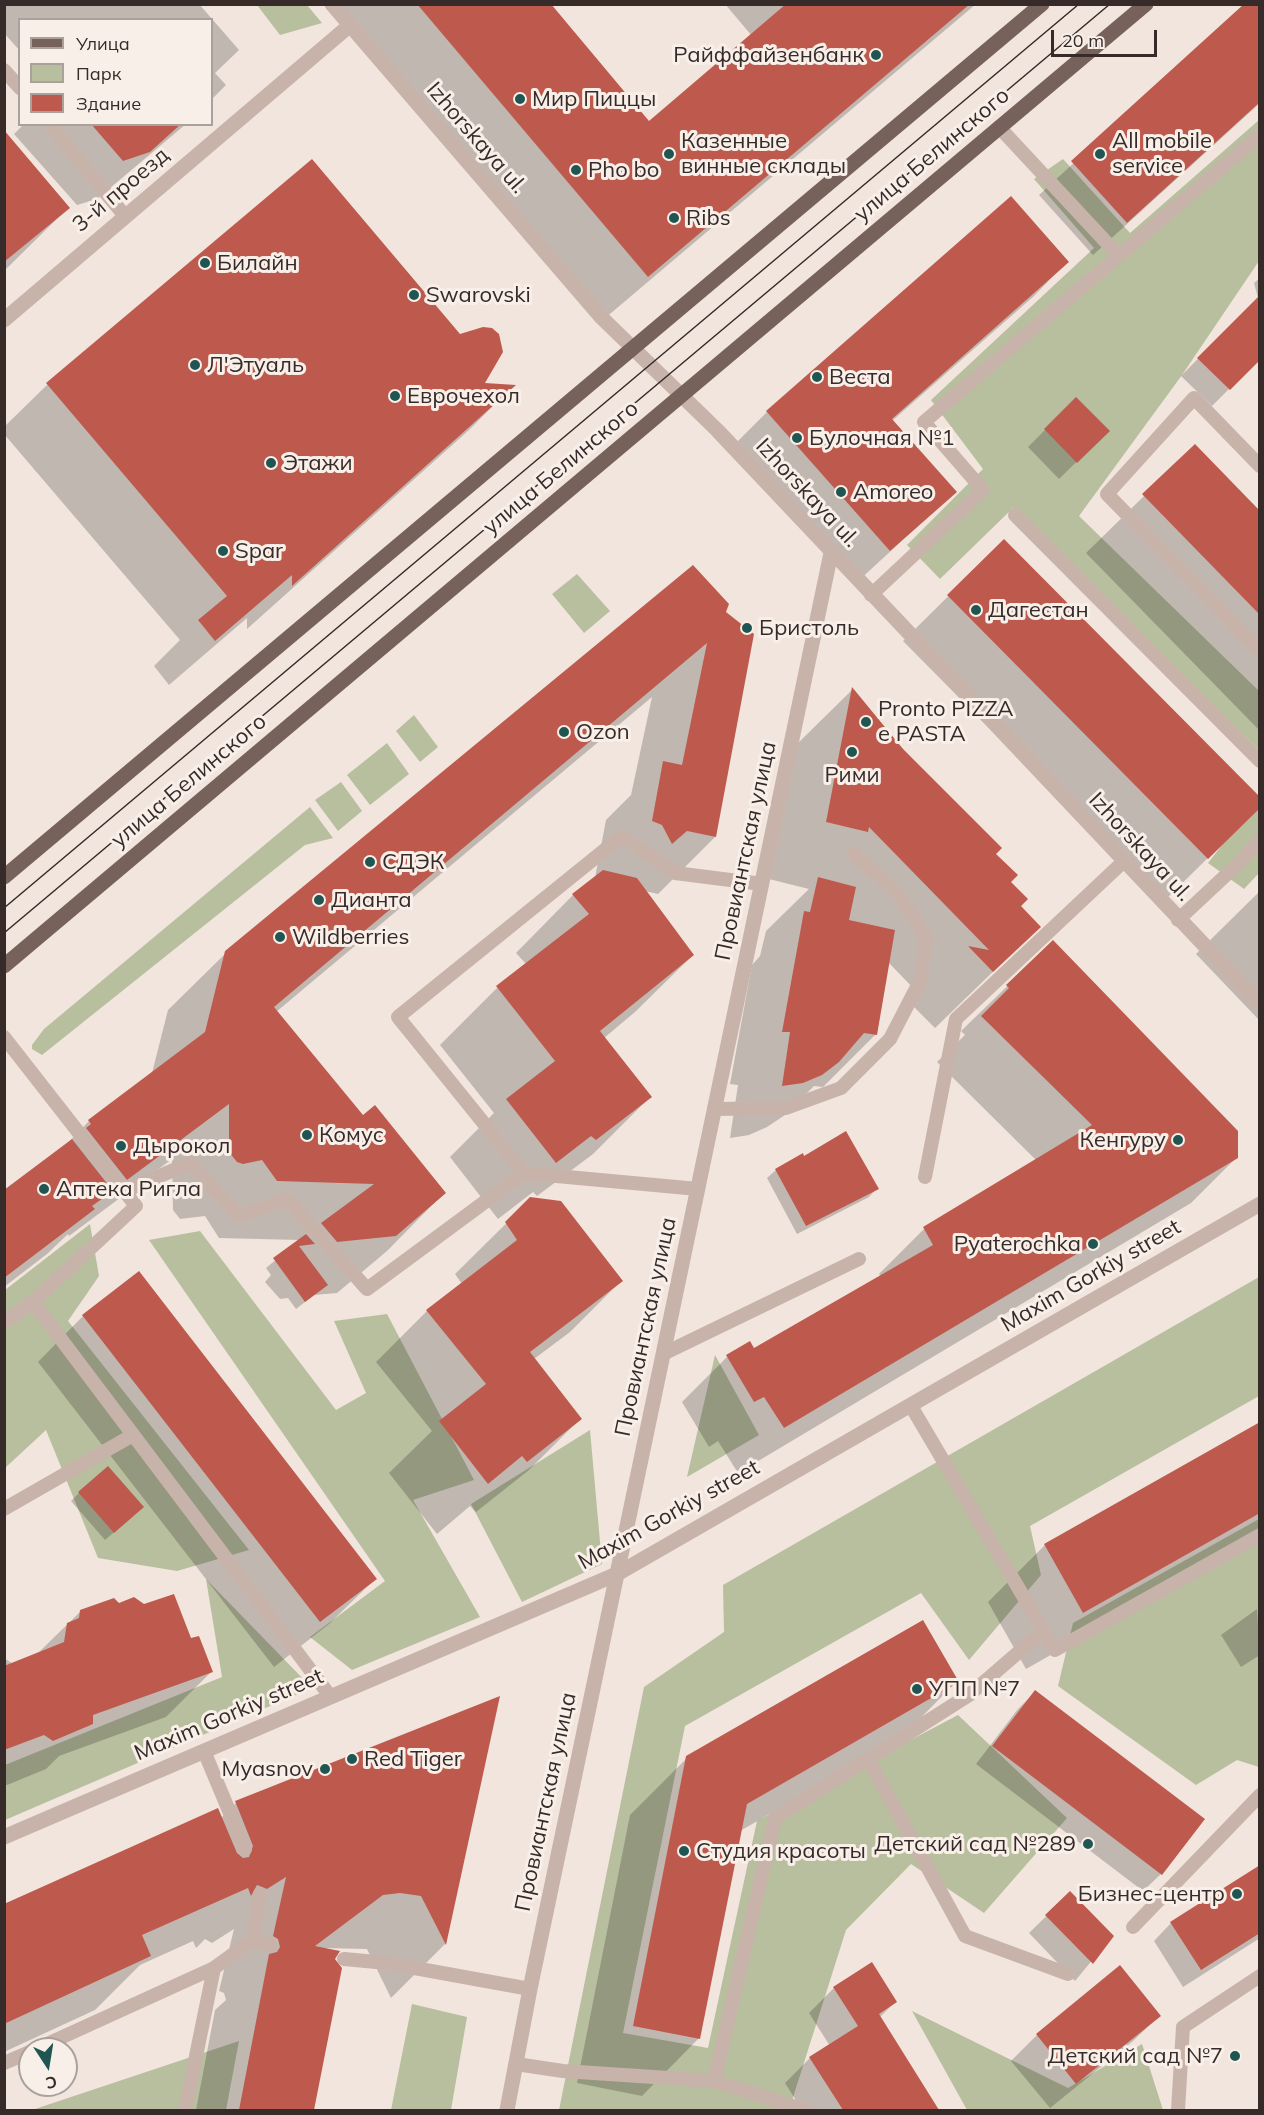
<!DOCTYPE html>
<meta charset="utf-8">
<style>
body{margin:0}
#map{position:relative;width:1264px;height:2115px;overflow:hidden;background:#f1e5dd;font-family:Mulish,sans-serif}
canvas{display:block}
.frame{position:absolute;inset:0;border:6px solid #362b29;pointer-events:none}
.legend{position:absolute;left:18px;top:18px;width:195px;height:108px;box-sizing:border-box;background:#f9efe9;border:2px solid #aba19c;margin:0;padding:8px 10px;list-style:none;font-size:18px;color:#362b29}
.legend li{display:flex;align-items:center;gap:12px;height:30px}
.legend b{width:30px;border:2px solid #aba19c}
.north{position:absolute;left:18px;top:2037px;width:60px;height:60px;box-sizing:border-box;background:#f9efe9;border:2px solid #aba19c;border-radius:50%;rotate:168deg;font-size:16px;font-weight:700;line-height:24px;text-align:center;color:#362b29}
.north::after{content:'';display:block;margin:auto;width:21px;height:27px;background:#215551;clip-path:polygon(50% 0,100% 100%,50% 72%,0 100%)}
.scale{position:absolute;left:1051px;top:30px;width:106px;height:27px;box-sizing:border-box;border:3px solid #362b29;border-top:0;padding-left:8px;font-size:18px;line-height:21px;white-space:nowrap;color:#362b29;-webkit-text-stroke:4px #f9efe9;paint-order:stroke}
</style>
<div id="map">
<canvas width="1264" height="2115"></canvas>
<div class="frame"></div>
<ul class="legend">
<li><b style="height:8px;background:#77615b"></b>Улица</li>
<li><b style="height:16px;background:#b8bf9e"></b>Парк</li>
<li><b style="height:16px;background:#be5a4d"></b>Здание</li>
</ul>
<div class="north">С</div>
<div class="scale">20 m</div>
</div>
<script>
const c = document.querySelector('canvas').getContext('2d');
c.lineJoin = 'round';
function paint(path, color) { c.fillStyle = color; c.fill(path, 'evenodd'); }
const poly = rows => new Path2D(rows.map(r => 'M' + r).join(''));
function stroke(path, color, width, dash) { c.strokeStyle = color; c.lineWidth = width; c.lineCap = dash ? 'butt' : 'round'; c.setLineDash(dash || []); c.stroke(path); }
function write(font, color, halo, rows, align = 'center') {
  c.font = font + ' Mulish,sans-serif'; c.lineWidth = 6; c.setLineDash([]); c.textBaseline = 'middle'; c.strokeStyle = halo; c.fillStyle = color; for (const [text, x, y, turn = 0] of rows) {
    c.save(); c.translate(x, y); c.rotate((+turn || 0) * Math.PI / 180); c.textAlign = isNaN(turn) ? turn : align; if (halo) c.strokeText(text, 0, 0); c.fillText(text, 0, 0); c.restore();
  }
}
const green = poly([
 [257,5,307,5,322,23,280,35],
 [1259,120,1259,261,1182,375,1079,516,1259,691,1259,750,1013,508,940,579,907,545,983,469,931,400,1094,248,1034,179,1063,159,1130,233],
 [577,574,610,611,584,633,552,594],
 [414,715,438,747,420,762,396,731],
 [387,743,409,774,370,805,347,775],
 [341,782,362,811,338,831,315,800],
 [1259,798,1259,873,1244,889,1208,863],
 [310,807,333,838,305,845,42,1055,32,1049,32,1045,44,1029],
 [90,1224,99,1276,68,1321,249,1550,177,1571,98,1558,46,1430,5,1468,5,1290],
 [200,1231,336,1410,366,1393,334,1321,387,1314,474,1480,413,1500,480,1617,352,1670,310,1637,385,1581,149,1240],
 [1259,1277,1259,1396,1030,1526,1041,1575,969,1660,921,1593,685,1726,623,2033,708,2048,757,1821,958,1715,1067,1818,984,1913,911,1864,846,1930,789,2110,559,2110,644,1687,724,1632,723,1585],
 [715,1355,759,1435,687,1477],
 [590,1430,602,1564,522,1602,471,1504],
 [1259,1519,1259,1767,1237,1760,1196,1785,1058,1686,1073,1623],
 [206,1579,312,1688,5,1820,5,1765,222,1677],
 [412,2004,467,2017,451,2110,391,2110],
 [912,2011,1068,2088,1142,2044,1163,2110,967,2110],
 [239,2041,226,2110,32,2110]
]);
const shadow = poly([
 [4,4,199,4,239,50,215,73,226,85,212,99,212,20,20,20,20,51,4,33],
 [337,4,549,4,649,123,752,36,725,4,976,4,604,319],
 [1246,4,1260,4,1260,103,1093,255,1039,195],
 [24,124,186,124,97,199,77,205,14,134],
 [4,160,68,208,4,271],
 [312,161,459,336,482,384,513,386,469,430,247,629,247,618,169,685,154,666,180,640,4,434,4,427,47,385],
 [1067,262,1034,296,892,421,955,492,856,583,734,445,767,412],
 [1260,278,1260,358,1212,406,1181,376,1258,298,1254,283],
 [1076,399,1108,431,1059,479,1028,447],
 [1195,446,1260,513,1260,731,1086,553],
 [1004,541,1218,848,1162,903,903,641],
 [724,613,715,837,658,894,645,891,693,955,635,1012,604,1038,650,1097,593,1154,537,1196,533,1192,498,1219,450,1157,494,1113,440,1045,497,988,527,965,516,953,573,895,595,878,606,820,631,795,652,697,276,1012,363,1117,444,1193,387,1251,337,1293,314,1295,296,1309,288,1298,280,1299,265,1282,271,1275,266,1268,300,1240,219,1238,205,1216,180,1219,173,1210,172,1159,69,1236,68,1234,47,1254,4,1287,4,1192,63,1148,89,1121,152,1073,168,1010,226,953],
 [852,690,994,854,1019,906,1039,927,935,1028,911,1004,920,995,888,962,876,1034,823,1087,814,1086,785,1115,767,1127,749,1135,730,1138,738,1085,730,1084,752,965,760,956,766,931,809,889,769,879,795,746],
 [1260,891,1260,1021,1196,954],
 [1053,942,1237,1157,1191,1203,738,1473,718,1441,709,1447,682,1402,727,1357,754,1350,881,1277,879,1274,924,1229,1037,1161,937,1062,965,1035,961,1031],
 [776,1170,877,1188,869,1197,797,1234,767,1178],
 [531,1199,621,1281,570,1332,534,1359,580,1419,529,1470,476,1512,470,1506,437,1534,389,1473,432,1431,376,1362,427,1311,462,1284,455,1274],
 [138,1273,375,1579,329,1624,274,1667,38,1362,83,1316],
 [1260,1423,1260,1536,1026,1669,988,1602,1045,1545],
 [79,1493,134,1515,105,1540,71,1501],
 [118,1605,190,1640,211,1672,166,1717,59,1756,46,1769,7,1785,4,1784,4,1658,13,1664,37,1654,81,1611],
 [1257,1609,1260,1655,1241,1667,1221,1635],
 [957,1681,900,1739,740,1831,699,2038,642,2096,577,2083,630,1815,687,1758],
 [1035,1692,1161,1874,1143,1891,976,1764,1018,1709],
 [498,1699,445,1944,391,1998,367,1949,325,1948,341,1968,312,2110,196,2110,215,2010,226,2000,224,1993,219,1991,234,1929,212,1943,205,1939,196,1948,193,1941,140,1965,95,2010,4,2052,4,1904,221,1818,236,1803],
 [1260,1867,1260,1938,1183,1987,1154,1941,1171,1923],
 [1070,1893,1112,1936,1075,1981,1029,1933],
 [1120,1967,1159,2016,1133,2041,1050,2108,1011,2061,1037,2035],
 [834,1988,895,2002,880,2017,938,2110,802,2110,785,2083,810,2058,830,2046,809,2013]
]);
const building = poly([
 [417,4,551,4,649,121,786,4,970,4,648,277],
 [1244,4,1260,4,1260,102,1127,223,1071,161],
 [91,124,181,124,150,152,123,161],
 [4,130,70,208,4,262],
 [312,159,460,334,483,327,492,328,499,334,503,352,485,383,516,385,292,586,292,575,215,641,198,620,227,596,46,383],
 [1011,196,1069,262,892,419,957,492,890,551,766,411],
 [1260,295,1260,360,1230,390,1197,358],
 [1076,397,1110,431,1077,463,1044,429],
 [1195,444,1260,511,1260,615,1142,494],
 [1004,539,1260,797,1260,808,1208,859,947,595],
 [693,565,729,604,726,612,754,634,716,837,687,831,672,844,662,825,652,821,663,761,682,765,707,643,274,1007,363,1115,375,1105,446,1193,396,1236,337,1242,321,1223,374,1184,277,1181,262,1160,243,1164,237,1162,229,1152,229,1104,127,1180,86,1128,91,1124,88,1120,205,1032,225,951],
 [852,687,903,749,1002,848,996,854,1018,875,1011,882,1028,899,1021,906,1041,927,993,972,968,946,989,950,869,827,868,832,826,822],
 [603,870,637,878,694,955,600,1031,652,1097,596,1140,591,1136,556,1163,506,1099,555,1061,496,986,589,914,572,894],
 [818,877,856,887,849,920,895,930,877,1035,864,1033,839,1062,822,1075,803,1083,782,1086,790,1032,782,1032,804,911,810,912],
 [1053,940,1238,1131,1238,1158,784,1428,764,1397,754,1402,726,1355,750,1341,754,1348,933,1245,923,1227,1092,1125,981,1016,1009,988,1006,985],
 [846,1131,879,1189,806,1226,775,1169,803,1153,804,1156],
 [72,1139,113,1191,92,1206,95,1209,4,1278,4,1190],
 [530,1197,561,1201,623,1281,530,1352,582,1419,527,1462,522,1456,488,1484,439,1421,486,1384,426,1310,517,1240,505,1222],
 [306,1234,315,1244,299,1246,328,1285,305,1302,273,1258],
 [139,1271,377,1579,320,1622,82,1315],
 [1260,1422,1260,1513,1083,1613,1044,1544],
 [108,1466,144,1507,114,1533,78,1492],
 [174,1594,191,1638,199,1636,213,1672,93,1715,93,1724,53,1741,44,1735,4,1750,4,1666,64,1642,67,1623,79,1618,80,1610,114,1598,119,1603,134,1597,144,1604],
 [923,1620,959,1682,747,1804,700,2039,633,2026,686,1756],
 [1035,1690,1205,1819,1162,1875,992,1746],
 [500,1696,446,1945,421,1896,400,1893,383,1895,315,1946,340,1951,335,1959,342,1968,314,2110,239,2110,269,1954,277,1952,280,1947,278,1939,273,1936,286,1877,267,1889,257,1885,251,1896,248,1888,142,1935,151,1956,4,2024,4,1904,218,1808,237,1853,243,1858,249,1857,253,1846,235,1801],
 [1260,1865,1260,1933,1201,1970,1170,1922],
 [1070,1891,1114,1936,1093,1964,1045,1915],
 [872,1962,897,2002,879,2014,939,2110,843,2110,809,2057,858,2026,833,1987],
 [1120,1965,1161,2016,1076,2084,1036,2034]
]);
const service = poly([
 [4,70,20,88],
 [49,124,125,216],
 [999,127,1119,256],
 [1260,466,1194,398,1107,494,1260,651],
 [1015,515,1260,761],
 [871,595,983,490,924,422,1260,135],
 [1178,920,1240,862,1260,839],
 [4,1037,136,1206,33,1302,330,1696],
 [714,1109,786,1108,841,1088,890,1039,920,981,926,937,899,895,854,854],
 [524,1173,398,1017,622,836,675,873,762,884],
 [925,1177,956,1019,1123,862],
 [125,1191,190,1163,239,1216,287,1199,367,1289,524,1173,698,1189],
 [4,1322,33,1302],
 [663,1354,859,1259],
 [911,1406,1055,1650,1260,1535],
 [4,1509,133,1435],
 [204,1751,245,1849],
 [868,1759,965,1936,1068,1974],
 [260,1894,253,1940,271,1945],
 [1133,1927,1260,1795],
 [344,1959,387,1963,530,1989],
 [214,1968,253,1940],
 [36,2049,214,1968,185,2110],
 [4,2063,30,2052],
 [516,2064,563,2071,714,2081,775,1818,969,1695,1042,1632],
 [714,2081,805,2110],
 [1178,2110,1183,2027,1260,1976]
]);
const minor = poly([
 [332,4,602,318,717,430,1260,1004],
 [4,320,349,26],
 [507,2110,530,1989,831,553]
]);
const tertiary = poly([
 [4,1837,617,1574,1260,1204]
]);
const primary = poly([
 [4,877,1042,4],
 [4,966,1146,4]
]);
const tram = poly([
 [4,908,1079,4],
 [4,933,1110,4]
]);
const markers = [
 [876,55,6,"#215551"],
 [520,99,6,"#215551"],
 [669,154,6,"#215551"],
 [1100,154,6,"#215551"],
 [576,170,6,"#215551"],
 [674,218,6,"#215551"],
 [205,263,6,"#215551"],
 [414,295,6,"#215551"],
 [195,365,6,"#215551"],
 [817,377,6,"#215551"],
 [395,396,6,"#215551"],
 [797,438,6,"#215551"],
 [271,463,6,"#215551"],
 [841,492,6,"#215551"],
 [223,551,6,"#215551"],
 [976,610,6,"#215551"],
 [747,628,6,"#215551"],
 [866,722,6,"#215551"],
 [564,732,6,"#215551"],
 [852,752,6,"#215551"],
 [370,862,6,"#215551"],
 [319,900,6,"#215551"],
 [280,937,6,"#215551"],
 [307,1135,6,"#215551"],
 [1178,1140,6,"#215551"],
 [121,1146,6,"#215551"],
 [44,1189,6,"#215551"],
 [1093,1244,6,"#215551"],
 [917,1689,6,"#215551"],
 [352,1759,6,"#215551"],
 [325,1769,6,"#215551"],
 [1088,1844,6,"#215551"],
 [684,1851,6,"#215551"],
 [1237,1894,6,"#215551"],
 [1235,2056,6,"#215551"]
];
const poiNames = [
 ["Райффайзенбанк",864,55,"right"],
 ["Мир Пиццы",532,99],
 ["Казенные",681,141],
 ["винные склады",681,166],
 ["All mobile",1112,141],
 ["service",1112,166],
 ["Pho bo",588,170],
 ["Ribs",686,218],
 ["Билайн",217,263],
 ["Swarovski",426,295],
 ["Л'Этуаль",207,365],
 ["Веста",829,377],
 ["Еврочехол",407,396],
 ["Булочная №1",809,438],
 ["Этажи",283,463],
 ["Amoreo",853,492],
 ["Spar",235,551],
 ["Дагестан",988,610],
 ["Бристоль",759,628],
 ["Pronto PIZZA",878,709],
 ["e PASTA",878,734],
 ["Ozon",576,732],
 ["Рими",852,775,"center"],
 ["СДЭК",382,862],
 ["Дианта",331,900],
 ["Wildberries",292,937],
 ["Комус",319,1135],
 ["Кенгуру",1166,1140,"right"],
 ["Дырокол",133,1146],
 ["Аптека Ригла",56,1189],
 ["Pyaterochka",1081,1244,"right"],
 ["УПП №7",929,1689],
 ["Red Tiger",364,1759],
 ["Myasnov",313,1769,"right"],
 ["Детский сад №289",1076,1844,"right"],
 ["Студия красоты",696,1851],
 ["Бизнес-центр",1225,1894,"right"],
 ["Детский сад №7",1223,2056,"right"]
];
const streetNames = [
 ["Izhorskaya ul.",476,138,49],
 ["улица Белинского",932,155,-40],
 ["3-й проезд",121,190,-40],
 ["улица Белинского",561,468,-40],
 ["Izhorskaya ul.",807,493,47],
 ["улица Белинского",189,781,-40],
 ["Izhorskaya ul.",1140,847,47],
 ["Провиантская улица",746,851,-78],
 ["Maxim Gorkiy street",1091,1276,-30],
 ["Провиантская улица",646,1327,-78],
 ["Maxim Gorkiy street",669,1515,-29],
 ["Maxim Gorkiy street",229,1715,-23],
 ["Провиантская улица",546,1802,-78]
];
paint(green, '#b8bf9e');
paint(shadow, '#0003');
paint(building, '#be5a4d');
stroke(service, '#c8b3aa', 14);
stroke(minor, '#c8b3aa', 15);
stroke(tertiary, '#c8b3aa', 15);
stroke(primary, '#77615b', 15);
stroke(tram, '#362b29', 1.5);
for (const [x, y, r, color] of markers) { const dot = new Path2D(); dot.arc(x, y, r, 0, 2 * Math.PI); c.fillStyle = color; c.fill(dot); stroke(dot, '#f9efe9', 2); }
write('22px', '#362b29', '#f9efe9', poiNames, 'left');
write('22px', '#362b29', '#f9efe9', streetNames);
</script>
